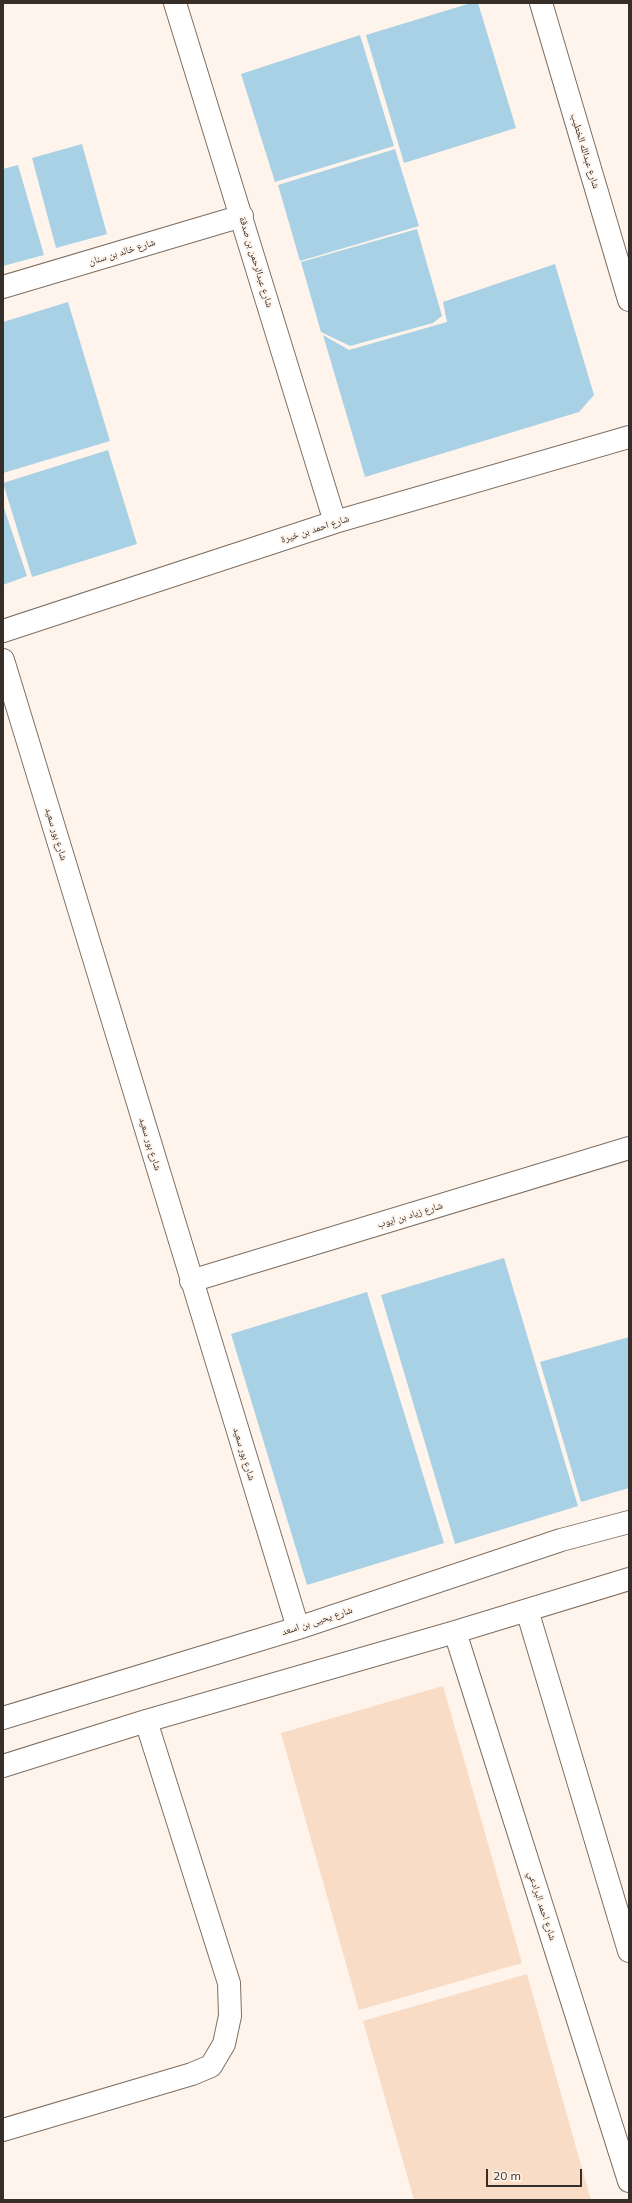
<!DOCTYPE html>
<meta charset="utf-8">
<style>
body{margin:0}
#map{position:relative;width:632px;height:2203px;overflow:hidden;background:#fff4eb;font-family:Mulish,sans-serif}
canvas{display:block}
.frame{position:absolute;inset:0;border:4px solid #362f29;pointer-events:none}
.scale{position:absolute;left:486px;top:2169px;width:96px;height:18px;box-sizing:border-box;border:2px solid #362f29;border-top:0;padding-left:5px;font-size:12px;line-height:14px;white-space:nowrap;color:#362f29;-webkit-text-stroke:3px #fff4eb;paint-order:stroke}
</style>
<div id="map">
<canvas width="632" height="2203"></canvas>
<div class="frame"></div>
<div class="scale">20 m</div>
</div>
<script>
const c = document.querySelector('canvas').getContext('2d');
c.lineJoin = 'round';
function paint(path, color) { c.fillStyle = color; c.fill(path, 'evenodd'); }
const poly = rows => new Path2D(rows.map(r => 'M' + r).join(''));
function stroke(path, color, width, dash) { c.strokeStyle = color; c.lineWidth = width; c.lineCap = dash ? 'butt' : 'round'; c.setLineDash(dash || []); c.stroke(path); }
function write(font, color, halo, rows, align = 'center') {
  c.font = font + ' Mulish,"Noto Naskh Arabic",sans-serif'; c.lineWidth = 3.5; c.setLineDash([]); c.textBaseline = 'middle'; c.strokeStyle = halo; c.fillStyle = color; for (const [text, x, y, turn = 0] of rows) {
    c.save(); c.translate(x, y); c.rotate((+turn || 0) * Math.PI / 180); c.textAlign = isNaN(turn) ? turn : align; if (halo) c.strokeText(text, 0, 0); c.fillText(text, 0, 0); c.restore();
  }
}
const green = poly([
 [443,1686,522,1963,359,2010,281,1733],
 [527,1974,591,2200,414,2200,363,2021]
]);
const building = poly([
 [471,3,478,3,516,128,404,163,366,35],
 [360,35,394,146,275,182,241,74],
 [82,144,107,234,56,248,32,158],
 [395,149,419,226,300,261,278,185],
 [18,165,44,255,3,266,3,169],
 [417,229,442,316,433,323,350,346,321,332,301,262],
 [555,264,594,395,579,412,365,477,323,335,349,350,447,322,443,302],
 [68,302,110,441,3,473,3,322],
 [108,450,137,544,32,577,3,483],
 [3,505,27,576,3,585],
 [504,1258,578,1506,455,1544,381,1295],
 [367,1292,444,1543,307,1585,231,1334],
 [629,1337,629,1488,581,1502,540,1362]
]);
const street = poly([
 [175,3,335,522],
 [541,3,629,300],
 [3,287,242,216],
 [3,631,335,522,629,437],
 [3,660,298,1628],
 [191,1281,629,1148],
 [527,1610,629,1951],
 [455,1632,629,2181],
 [3,1718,298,1628,561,1540,629,1522],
 [3,1766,146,1721,455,1632,629,1579],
 [3,2130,192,2074,211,2066,224,2044,230,2016,229,1983,146,1721]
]);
const streetNames = [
 ["شارع عبدالله الخطيب",585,151,73],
 ["شارع خالد بن سنان",122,252,-17],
 ["شارع عبدالرحمن بن صدقة",256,262,73],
 ["شارع احمد بن خيرة",315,529,-18],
 ["شارع بور سعيد",56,834,73],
 ["شارع بور سعيد",150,1144,73],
 ["شارع زياد بن ايوب",410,1215,-17],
 ["شارع بور سعيد",244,1454,73],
 ["شارع يحيى بن اسعد",317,1621,-18],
 ["شارع احمد البرادعي",542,1906,72]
];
paint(green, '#f9dcc5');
paint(building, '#a9d1e5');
stroke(street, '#7f6f62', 24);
stroke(street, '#fff', 22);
write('10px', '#362f29', '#fff4eb', streetNames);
</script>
